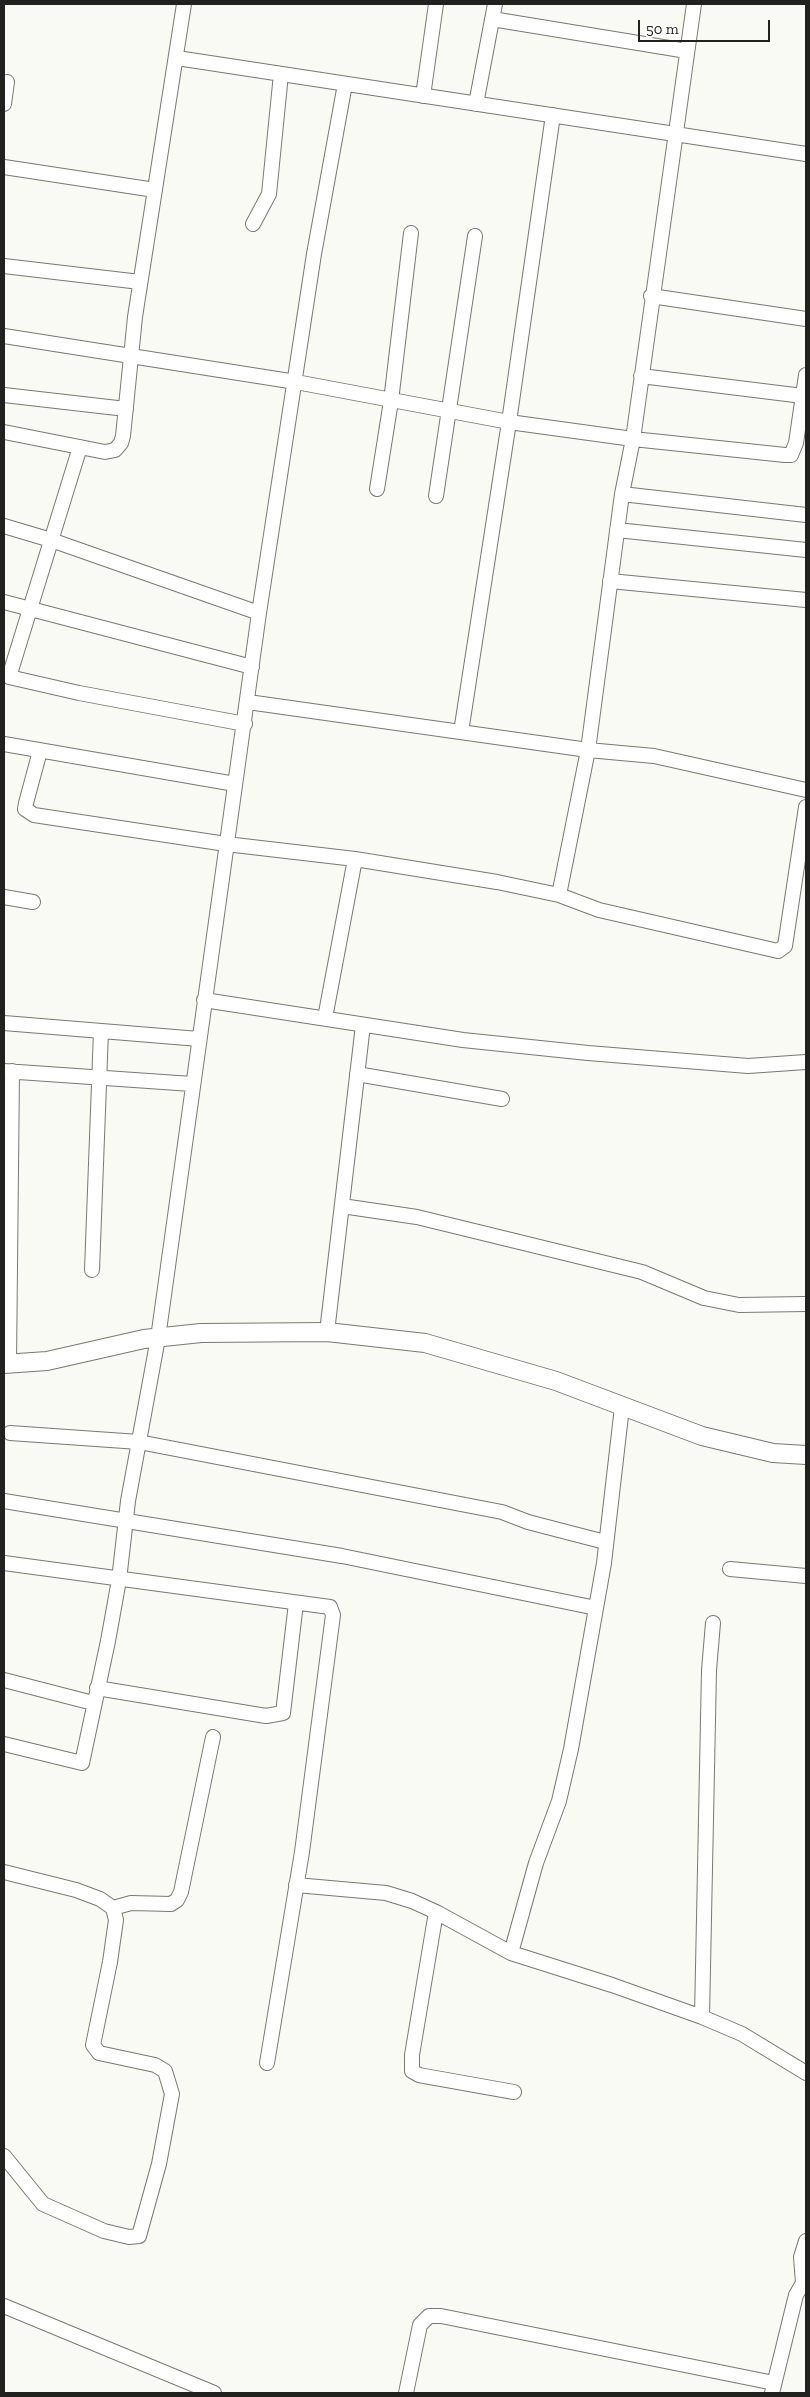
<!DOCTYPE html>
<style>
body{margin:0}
#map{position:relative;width:810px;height:2397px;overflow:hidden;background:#fafaf4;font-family:"Zilla Slab",serif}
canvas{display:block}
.frame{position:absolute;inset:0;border:5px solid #21211f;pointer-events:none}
.scale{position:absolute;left:638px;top:20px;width:132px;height:22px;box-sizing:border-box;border:2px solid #21211f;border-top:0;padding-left:6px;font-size:15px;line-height:18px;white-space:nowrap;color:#21211f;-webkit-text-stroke:4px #fff;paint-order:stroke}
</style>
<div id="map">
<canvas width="810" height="2397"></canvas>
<div class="frame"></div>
<div class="scale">50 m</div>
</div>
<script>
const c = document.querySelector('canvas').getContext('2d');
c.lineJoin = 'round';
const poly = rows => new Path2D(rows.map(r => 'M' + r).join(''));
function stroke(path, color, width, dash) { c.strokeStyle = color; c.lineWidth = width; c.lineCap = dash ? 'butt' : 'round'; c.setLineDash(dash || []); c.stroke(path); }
const minor = poly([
 [492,19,687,51],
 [177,58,806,154],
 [423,96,436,4],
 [4,104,7,82],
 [476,104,495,4],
 [4,167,155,190],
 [253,224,269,194,281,74],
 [4,266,140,282],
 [651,296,806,319],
 [4,336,296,382,509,422,633,439,785,455,791,455,796,443,806,375],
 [641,376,803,396],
 [4,395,126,409],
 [4,432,105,452,115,450,121,443,123,436,135,317,184,4],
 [80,447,9,677,79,693,245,724],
 [377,489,391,401,411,233],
 [622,494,806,515],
 [436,496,475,236],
 [4,526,51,540,259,613],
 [617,530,806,550],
 [610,581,806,600],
 [4,602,252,667],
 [248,702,588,750,654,756,806,790],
 [461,732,509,422,553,115],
 [4,744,235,784],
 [40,751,26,803,25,809,34,815,226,844,355,859,497,882,559,895,599,910,778,951,785,946,806,807],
 [559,895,588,750,622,494,633,439,694,4],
 [4,897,33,902],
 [204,1000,463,1040,588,1053,748,1066,806,1062],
 [325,1018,355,859],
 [4,1023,199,1039],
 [4,1071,192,1084],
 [357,1074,502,1099],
 [342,1206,417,1217,642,1272,704,1298,739,1305,806,1304],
 [92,1270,101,1031],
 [327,1332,363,1025],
 [9,1364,12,1071],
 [10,1433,139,1442,502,1512,528,1522,605,1542],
 [4,1501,342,1556,596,1608],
 [4,1563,330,1607,333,1615,302,1852,267,2063],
 [730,1569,806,1576],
 [4,1680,93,1703],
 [97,1688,266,1716,283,1713,296,1603],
 [4,1744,82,1763,108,1641,119,1580,128,1501,158,1338,259,613,314,254,345,84],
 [4,1872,76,1890,100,1899,113,1908,116,1920,110,1962,93,2045,99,2053,155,2065,165,2071,172,2094,159,2164,139,2236,129,2237,104,2231,43,2204,4,2156],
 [296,1885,386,1893,412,1901,436,1912,511,1953,612,1985,702,2017,742,2034,806,2073],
 [113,1908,131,1903,171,1904,177,1900,181,1892,213,1737],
 [436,1912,412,2055,412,2071,419,2075,514,2092],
 [511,1953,536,1863,559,1801,571,1749,604,1563,622,1407],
 [702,2017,709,1670,713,1623],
 [803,2283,801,2257,806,2241],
 [4,2306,214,2393],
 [406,2393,420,2325,429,2316,441,2316,774,2383],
 [772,2393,796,2295,803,2283,806,2282]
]);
const tertiary = poly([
 [4,1364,47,1361,144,1339,201,1333,327,1332,425,1343,556,1381,702,1436,773,1453,806,1455]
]);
stroke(minor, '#797873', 16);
stroke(tertiary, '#797873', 20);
stroke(minor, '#fff', 14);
stroke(tertiary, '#fff', 18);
</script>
